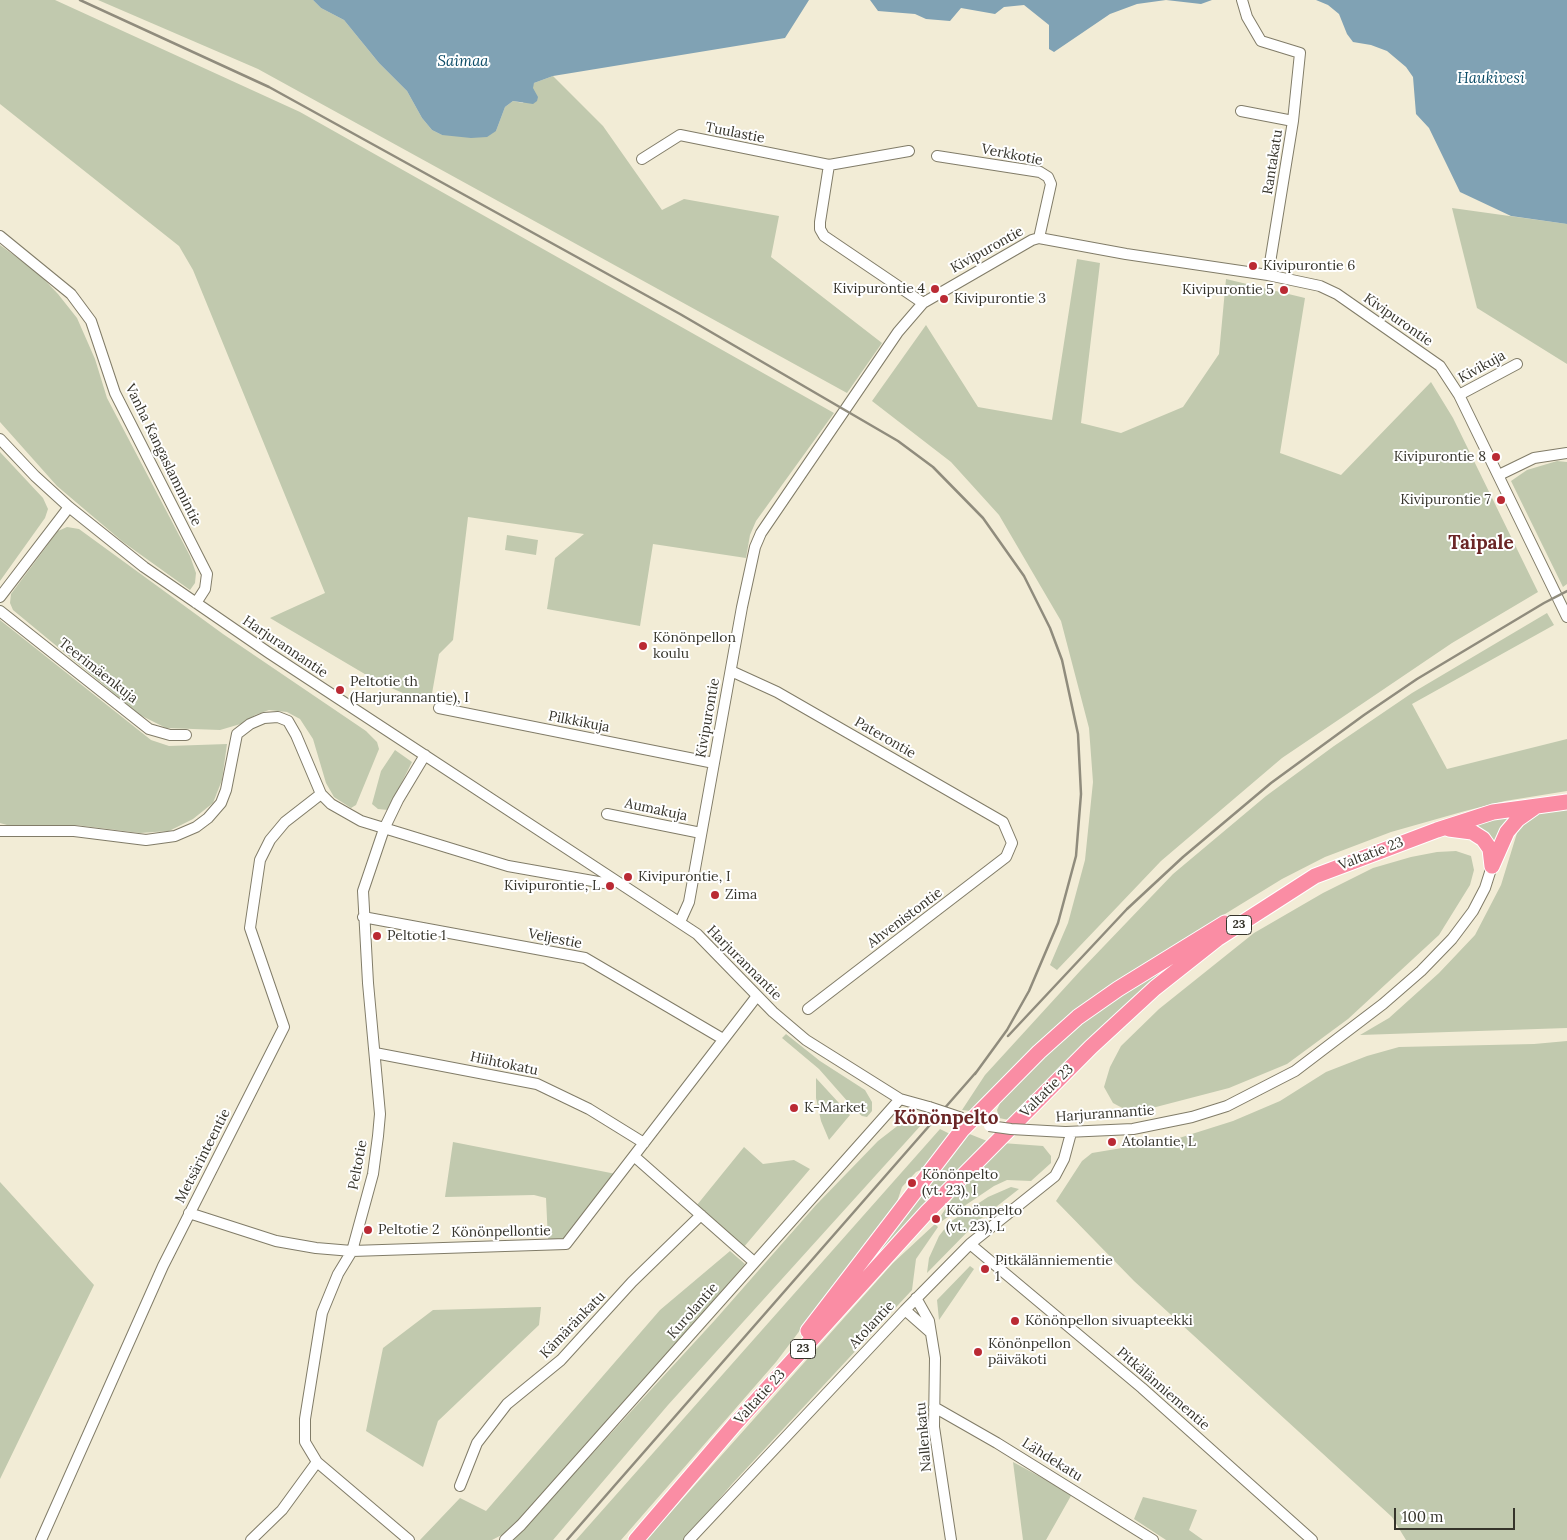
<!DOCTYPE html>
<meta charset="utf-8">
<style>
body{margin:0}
#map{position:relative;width:1567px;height:1540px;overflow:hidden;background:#f2ecd6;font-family:Lora,serif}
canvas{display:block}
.scale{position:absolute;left:1394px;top:1508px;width:121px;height:22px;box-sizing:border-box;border:2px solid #36342b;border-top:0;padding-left:6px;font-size:15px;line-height:18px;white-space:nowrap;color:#36342b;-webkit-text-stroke:4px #fff;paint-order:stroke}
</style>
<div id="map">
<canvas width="1567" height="1540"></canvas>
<div class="scale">100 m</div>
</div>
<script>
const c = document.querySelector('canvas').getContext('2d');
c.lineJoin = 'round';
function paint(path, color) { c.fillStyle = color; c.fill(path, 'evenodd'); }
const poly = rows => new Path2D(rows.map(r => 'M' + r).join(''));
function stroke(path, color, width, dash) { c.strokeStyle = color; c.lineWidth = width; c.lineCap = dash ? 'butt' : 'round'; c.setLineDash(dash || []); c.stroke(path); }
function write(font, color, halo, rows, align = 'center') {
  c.font = font + ' Lora,serif'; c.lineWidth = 4; c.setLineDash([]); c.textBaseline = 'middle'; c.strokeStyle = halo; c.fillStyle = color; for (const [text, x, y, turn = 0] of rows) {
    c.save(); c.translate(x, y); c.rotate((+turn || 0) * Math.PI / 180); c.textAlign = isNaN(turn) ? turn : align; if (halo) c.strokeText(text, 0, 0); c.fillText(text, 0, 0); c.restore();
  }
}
const green = poly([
 [0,0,55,0,300,112,834,413,756,521,750,535,746,558,653,544,640,626,547,609,555,558,584,534,468,517,453,640,439,654,431,699,412,697,380,683,270,618,325,593,193,270,179,246,0,104],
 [98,0,313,0,321,8,344,20,379,63,407,91,422,118,432,130,442,135,496,131,505,107,513,101,523,103,534,83,553,76,603,126,662,210,684,199,779,216,771,257,882,343,847,393,258,69],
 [1452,208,1567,224,1567,364,1477,308],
 [0,245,37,272,58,294,77,318,95,359,107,398,190,556,196,573,195,583,190,590,123,542,57,486,0,422],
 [1077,259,1100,263,1081,423,1121,433,1183,407,1219,354,1226,279,1305,298,1280,453,1341,475,1431,382,1453,418,1538,592,1452,643,1282,758,1161,861,1057,970,1050,965,1068,923,1085,860,1093,782,1089,728,1061,621,999,515,951,462,872,401,926,325,978,407,1052,420],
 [0,452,43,498,48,509,45,518,0,581],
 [1557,461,1567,462,1567,584,1563,587,1511,481,1527,470],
 [67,527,79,529,223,634,366,731,377,742,379,749,356,805,351,808,334,797,326,783,313,739,300,719,287,712,269,710,255,715,244,723,220,730,166,728,140,715,13,610,10,603,11,594,58,531],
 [507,535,538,540,536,555,505,550],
 [1547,613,1554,625,1412,704,1447,769,1567,739,1567,791,1505,801,1465,811,1391,832,1325,857,1282,879,1116,981,1019,1061,981,1105,970,1111,962,1110,985,1075,1081,970,1173,874,1266,796,1334,746,1412,693],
 [0,620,151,740,169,746,227,744,222,780,213,803,193,819,169,831,140,833,76,825,14,827,0,823],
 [395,750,412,762,388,810,378,809,372,804,381,771],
 [1567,809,1567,1028,1360,1035,1389,1018,1439,973,1475,935,1501,885,1517,833,1508,837,1534,814],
 [1515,813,1494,850,1484,831,1472,823],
 [1456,851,1471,856,1474,870,1470,885,1439,935,1348,1019,1287,1064,1229,1088,1156,1107,1128,1111,1113,1103,1104,1087,1110,1067,1121,1046,1159,1009,1254,933,1323,893,1373,868,1411,857,1437,852],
 [1212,934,1009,1120,999,1118,997,1110,1001,1101,1063,1037,1089,1015],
 [786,1034,820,1061,865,1090,872,1102,872,1111,867,1117,862,1116,856,1111,819,1069,782,1038],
 [1567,1041,1567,1540,1406,1540,1392,1517,1134,1281,1056,1201,1082,1161,1092,1153,1176,1139,1233,1121,1280,1101,1326,1072,1367,1056,1399,1047,1534,1044],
 [816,1078,850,1115,829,1140,821,1121,816,1098],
 [911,1119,923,1123,668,1405,553,1540,513,1540,715,1320,816,1205,878,1141,905,1120],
 [940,1129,950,1134,927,1167,916,1172,902,1187,897,1202,776,1362,621,1540,576,1540],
 [967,1133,987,1141,818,1324],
 [453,1142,616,1174,564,1239,548,1240,546,1198,534,1195,445,1197],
 [1002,1143,1043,1146,1051,1156,1051,1163,1031,1181,1007,1180,994,1186,942,1221,940,1217,954,1196],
 [744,1147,763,1164,794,1160,810,1169,743,1248,697,1205],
 [0,1182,94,1285,0,1479],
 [1011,1187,1019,1189,978,1221,927,1273,929,1258,939,1236,950,1222,988,1197],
 [935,1224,938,1227,916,1259,912,1290,732,1484,684,1540,646,1540,893,1263],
 [730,1251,745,1264,521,1525,492,1540,420,1540,460,1498,486,1511,660,1310],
 [970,1266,974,1269,939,1320,937,1300],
 [541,1307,539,1325,438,1421,423,1467,366,1431,383,1348,433,1310],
 [1013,1462,1072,1494,1046,1540,1023,1540],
 [1143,1497,1197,1510,1189,1530,1203,1540,1166,1540,1134,1519]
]);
const water = poly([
 [313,0,809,0,785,38,553,76,534,83,533,88,538,97,537,101,533,104,513,101,505,107,496,131,487,137,471,138,442,135,432,130,422,118,407,91,379,63,344,20,321,8],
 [870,0,1212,0,1201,4,1166,0,1137,4,1110,14,1054,52,1049,49,1049,25,1024,5,1004,7,995,14,961,8,950,21,926,19,915,14,878,11],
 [1316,0,1567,0,1567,224,1511,216,1460,192,1429,128,1416,114,1413,77,1406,67,1387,51,1371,45,1353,42,1347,34,1339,14,1328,5]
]);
const minor = poly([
 [1242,0,1247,17,1261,41,1300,53,1293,121,1268,275],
 [1241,111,1293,121],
 [937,156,1040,172,1048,177,1051,184,1039,238],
 [642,159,680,135,829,165,909,151],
 [829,165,820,222,820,229,824,236,923,303],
 [0,236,71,294,91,321,115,393,207,574,205,589,196,603],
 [1459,395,1517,364],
 [0,439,35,476,69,507,144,567,269,653,697,934,773,1012,806,1040,900,1099,929,1107],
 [1499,475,1534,458,1567,453],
 [0,597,69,507],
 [0,611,149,729,170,735,186,735],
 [731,671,777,692,1003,822,1012,843,1006,857,808,1009],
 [439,708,714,763],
 [607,814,701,833],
 [0,831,74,831,146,840,175,836,196,827,208,818,221,803,226,790,237,734,250,724,264,718,278,717,288,721,296,735,321,794,331,804,361,821,508,866,604,883,610,878],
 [363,917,585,958,723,1039],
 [680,922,689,902,742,607,755,547,761,533,898,332,923,303,1032,240,1039,238,1126,254,1268,275,1320,286,1337,294,1440,366,1459,395,1567,617],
 [375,1053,537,1084,589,1109,644,1143],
 [1066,1132,1133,1129,1192,1117,1227,1106,1295,1071,1383,1004,1421,971,1452,939,1473,911,1485,888,1492,866],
 [635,1157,754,1262],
 [189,1213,276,1241,316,1248,352,1251,566,1244,757,996],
 [970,1244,1142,1388,1312,1540],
 [916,1298,929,1321,935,1358,934,1427,951,1540],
 [905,1310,930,1332],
 [934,1407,997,1443,1153,1540],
 [460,1486,477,1443,507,1404,561,1360,632,1282,701,1215],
 [41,1540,163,1266,284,1027,250,928,260,860,270,840,285,822,321,794],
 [251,1540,282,1510,317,1462],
 [409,1540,317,1462,305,1442,305,1419,322,1313,338,1274,352,1251,373,1174,378,1136,380,1114,368,983,363,891,384,829,398,800,425,755],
 [505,1540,521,1525,900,1099],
 [689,1540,905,1310,970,1244,1055,1176,1064,1159,1071,1133]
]);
const highway = poly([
 [1449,829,1472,832,1483,839,1490,849,1492,866],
 [1492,866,1507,832,1518,819,1535,807],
 [808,1331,962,1130,1039,1052,1078,1017,1118,989,1225,923],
 [636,1540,736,1423,927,1212,1091,1047,1155,988,1217,939,1315,876,1437,830,1493,812,1567,802]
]);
const rail = poly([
 [80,0,269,87,680,314,898,441,933,467,983,518,1024,576,1050,628,1062,660,1078,734,1081,794,1076,856,1058,923,1029,991,1007,1030,975,1074],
 [1008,1036,1127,909,1183,857,1271,783,1364,715,1417,679,1544,603,1567,591],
 [567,1540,978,1070]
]);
const minorBridge = poly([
 [929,1107,962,1118],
 [989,1126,1011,1129,1065,1132]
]);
const markers = [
 [1253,266,5,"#ba2a34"],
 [935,289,5,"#ba2a34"],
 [1284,290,5,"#ba2a34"],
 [944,299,5,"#ba2a34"],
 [1496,457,5,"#ba2a34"],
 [1501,500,5,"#ba2a34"],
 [643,646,5,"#ba2a34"],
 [340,690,5,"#ba2a34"],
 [628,877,5,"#ba2a34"],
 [610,886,5,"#ba2a34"],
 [715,895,5,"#ba2a34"],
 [377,936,5,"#ba2a34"],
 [794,1108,5,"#ba2a34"],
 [1112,1142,5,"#ba2a34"],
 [912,1183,5,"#ba2a34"],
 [936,1219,5,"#ba2a34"],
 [368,1230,5,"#ba2a34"],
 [985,1269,5,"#ba2a34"],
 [1015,1321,5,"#ba2a34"],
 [978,1352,5,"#ba2a34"]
];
const shields = [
 [1239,925,25],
 [803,1349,25]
];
const shieldNames = [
 ["23",1239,925],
 ["23",803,1349]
];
const streetNames = [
 ["Tuulastie",735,133,11],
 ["Verkkotie",1012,155,11],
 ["Rantakatu",1273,162,-81],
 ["Kivipurontie",987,250,-29],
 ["Kivipurontie",1398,320,35],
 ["Kivikuja",1482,367,-29],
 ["Vanha Kangaslammintie",163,455,64],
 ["Harjurannantie",285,647,34],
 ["Teerimäenkuja",98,671,38],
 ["Kivipurontie",708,718,-80],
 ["Pilkkikuja",579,722,11],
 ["Paterontie",885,738,30],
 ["Aumakuja",656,810,12],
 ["Valtatie 23",1371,854,-21],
 ["Ahvenistontie",905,918,-37],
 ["Veljestie",555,939,11],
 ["Harjurannantie",744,963,45],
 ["Hiihtokatu",504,1064,12],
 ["Valtatie 23",1047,1091,-45],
 ["Harjurannantie",1105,1114,-4],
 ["Metsärinteentie",203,1156,-63],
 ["Peltotie",358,1165,-79],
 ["Könönpellontie",501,1232,-1],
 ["Kurolantie",693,1311,-49],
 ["Kämäränkatu",573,1325,-46],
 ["Atolantie",872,1325,-47],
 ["Pitkälänniementie",1163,1389,41],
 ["Valtatie 23",760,1397,-48],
 ["Nallenkatu",924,1437,-95],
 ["Lähdekatu",1052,1460,32]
];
const poiNames = [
 ["Kivipurontie 6",1263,266],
 ["Kivipurontie 4",925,289,"right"],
 ["Kivipurontie 5",1274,290,"right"],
 ["Kivipurontie 3",954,299],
 ["Kivipurontie 8",1486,457,"right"],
 ["Kivipurontie 7",1491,500,"right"],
 ["Könönpellon",653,638],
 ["koulu",653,654],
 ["Peltotie th",350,682],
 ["(Harjurannantie), I",350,698],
 ["Kivipurontie, I",638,877],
 ["Kivipurontie, L",600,886,"right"],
 ["Zima",725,895],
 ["Peltotie 1",387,936],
 ["K-Market",804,1108],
 ["Atolantie, L",1122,1142],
 ["Könönpelto",922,1175],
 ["(vt. 23), I",922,1191],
 ["Könönpelto",946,1211],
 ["(vt. 23), L",946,1227],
 ["Peltotie 2",378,1230],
 ["Pitkälänniementie",995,1261],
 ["1",995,1277],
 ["Könönpellon sivuapteekki",1025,1321],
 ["Könönpellon",988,1344],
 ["päiväkoti",988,1360]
];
const waterNames = [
 ["Saimaa",463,62],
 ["Haukivesi",1491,79]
];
const districtNames = [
 ["Taipale",1481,544],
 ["Könönpelto",946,1119]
];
paint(green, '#c1c9ae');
paint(water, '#80a2b4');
stroke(minor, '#817c68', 12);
stroke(highway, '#fff', 17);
stroke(minor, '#fff', 10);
stroke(highway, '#fa8da4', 15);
stroke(rail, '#908c7d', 2.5);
stroke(minorBridge, '#817c68', 12, []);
stroke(minorBridge, '#fff', 10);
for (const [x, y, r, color] of markers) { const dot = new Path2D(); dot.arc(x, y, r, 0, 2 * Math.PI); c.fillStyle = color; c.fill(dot); stroke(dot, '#fff', 2); }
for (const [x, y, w] of shields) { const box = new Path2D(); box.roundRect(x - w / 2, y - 9.5, w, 19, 4); c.fillStyle = '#fff'; c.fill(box); stroke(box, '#36342b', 1); }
write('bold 12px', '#36342b', null, shieldNames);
write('14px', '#36342b', '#fff', streetNames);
write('14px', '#36342b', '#fff', poiNames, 'left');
write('italic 15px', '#0d4d68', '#fff', waterNames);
write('bold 19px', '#6b2626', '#fff', districtNames);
</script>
